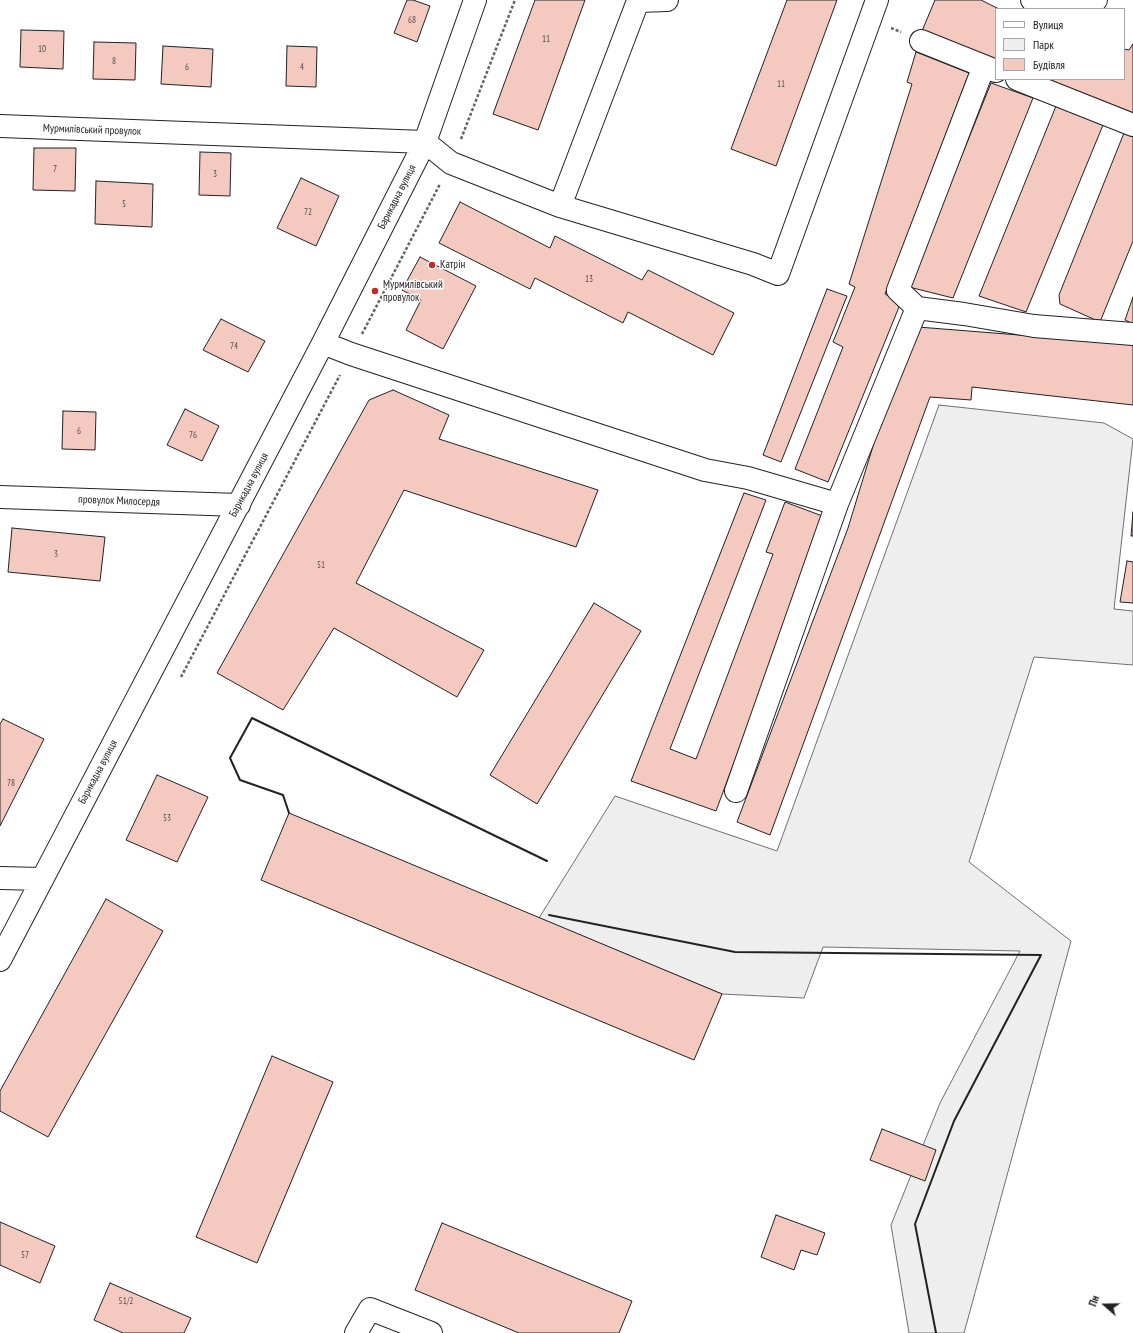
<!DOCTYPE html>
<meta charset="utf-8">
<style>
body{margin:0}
#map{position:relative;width:1133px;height:1333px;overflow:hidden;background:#fff;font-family:"PT Sans Narrow",sans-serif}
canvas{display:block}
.legend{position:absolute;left:995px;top:8px;width:130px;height:72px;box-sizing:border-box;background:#fff;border:1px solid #a7a7a7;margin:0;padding:5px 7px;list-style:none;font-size:12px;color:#222}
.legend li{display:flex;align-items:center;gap:8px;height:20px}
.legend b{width:20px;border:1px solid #a7a7a7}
.north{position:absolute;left:1085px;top:1285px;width:40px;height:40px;-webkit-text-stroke:3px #fff;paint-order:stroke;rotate:290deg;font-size:11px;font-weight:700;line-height:16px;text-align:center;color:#222}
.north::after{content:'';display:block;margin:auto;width:14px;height:18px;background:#222;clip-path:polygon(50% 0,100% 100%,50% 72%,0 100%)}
</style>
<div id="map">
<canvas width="1133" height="1333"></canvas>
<ul class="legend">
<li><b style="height:5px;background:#fff"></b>Вулиця</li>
<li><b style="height:11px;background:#eee"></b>Парк</li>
<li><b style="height:11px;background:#f3c9c0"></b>Будівля</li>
</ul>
<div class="north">Пн</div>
</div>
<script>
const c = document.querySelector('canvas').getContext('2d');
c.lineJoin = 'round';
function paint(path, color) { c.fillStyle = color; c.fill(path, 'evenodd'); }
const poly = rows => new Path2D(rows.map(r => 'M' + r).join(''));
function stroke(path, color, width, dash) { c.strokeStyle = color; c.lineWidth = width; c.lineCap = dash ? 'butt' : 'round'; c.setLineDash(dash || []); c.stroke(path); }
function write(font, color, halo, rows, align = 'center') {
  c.font = font + ' "PT Sans Narrow",sans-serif'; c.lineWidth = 3; c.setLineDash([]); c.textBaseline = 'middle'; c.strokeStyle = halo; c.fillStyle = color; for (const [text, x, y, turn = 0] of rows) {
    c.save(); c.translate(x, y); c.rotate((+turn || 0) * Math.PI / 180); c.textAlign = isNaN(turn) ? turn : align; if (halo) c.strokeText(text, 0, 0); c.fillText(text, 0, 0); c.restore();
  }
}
const green = poly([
 [939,405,1104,423,1133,439,1114,609,1133,611,1133,665,1034,657,969,862,1071,941,964,1333,909,1333,891,1225,940,1103,1020,951,823,947,804,998,722,994,539,918,615,796,777,851,939,405]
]);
const building = poly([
 [407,0,413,0,430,6,417,42,394,33,407,0],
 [535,0,585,0,538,130,493,114,535,0],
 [787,0,837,0,776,166,731,149,787,0],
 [935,0,981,0,999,9,996,9,996,61,922,31,935,0],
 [21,30,64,31,63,69,20,67,21,30],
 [94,42,136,43,135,80,93,79,94,42],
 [1133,44,1133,117,1040,79,1124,79,1124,49,1129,50,1133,44],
 [163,46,213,49,211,87,161,84,163,46],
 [287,46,317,47,316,87,286,86,287,46],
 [916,52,969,73,885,294,901,302,828,482,795,469,843,347,833,342,855,287,849,284,912,84,907,82,916,52],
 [991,83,1033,98,953,298,909,287,991,83],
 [1056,106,1103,125,1026,312,979,296,1056,106],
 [1124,133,1133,136,1133,241,1100,322,1060,304,1059,295,1124,133],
 [34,148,76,148,75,191,33,190,34,148],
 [200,152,231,153,230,196,199,195,200,152],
 [301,178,339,196,316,246,277,228,301,178],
 [96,181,153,184,152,227,95,224,96,181],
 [460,202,550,248,555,236,642,280,648,270,734,313,713,355,628,312,623,323,535,278,530,289,439,243,460,202],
 [420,257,476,286,443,349,406,330,421,300,402,290,420,257],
 [827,289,847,296,781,462,763,455,827,289],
 [1133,297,1133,324,1125,320,1133,297],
 [221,319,265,341,248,372,203,350,221,319],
 [918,327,1133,344,1133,405,972,387,971,400,930,397,770,835,737,822,848,528,877,433,918,327],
 [393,390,449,415,439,439,598,490,576,547,404,490,356,583,484,650,457,697,334,628,283,710,217,673,369,400,393,390],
 [185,409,219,426,202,461,167,445,185,409],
 [63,411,96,412,95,450,62,449,63,411],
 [744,493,766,500,670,749,696,759,773,554,766,552,785,502,825,517,716,811,631,781,744,493],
 [1133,512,1133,536,1131,536,1133,512],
 [12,528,105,537,100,581,8,572,12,528],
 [1127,561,1133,562,1133,603,1120,602,1127,561],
 [594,603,641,631,537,804,490,775,594,603],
 [3,719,44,739,0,826,0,724,3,719],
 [157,775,208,797,177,862,126,840,157,775],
 [289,813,722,994,694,1060,261,880,289,813],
 [106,899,163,931,48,1137,0,1111,0,1091,106,899],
 [272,1056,333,1082,257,1263,196,1237,272,1056],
 [882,1129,936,1150,925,1181,870,1160,882,1129],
 [776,1215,825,1233,817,1255,801,1250,794,1270,761,1257,776,1215],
 [0,1222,55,1246,40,1283,0,1265,0,1222],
 [442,1223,632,1301,619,1333,519,1333,415,1290,442,1223],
 [110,1283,191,1318,184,1333,123,1333,94,1320,110,1283]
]);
const path = poly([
 [891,28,901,32],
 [461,139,515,0],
 [362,334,440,184],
 [181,677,340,375]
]);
const minor = poly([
 [1032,0,1080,1,1096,0],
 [921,41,996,71],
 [1017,79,1133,125],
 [0,126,425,142],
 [425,142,451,163,560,206,753,264,778,274,877,0],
 [560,206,638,1,667,0],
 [917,308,898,290,984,66],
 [323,343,351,354,705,470,748,478,837,504],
 [0,497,239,505],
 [736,791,837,504,917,308,964,314,1034,326,1133,334],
 [0,878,42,879],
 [0,960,323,343,425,142,475,0],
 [356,1333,370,1309,431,1333]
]);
const wall = poly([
 [289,813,283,795,240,780,230,758,252,718,547,861],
 [549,915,735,952,1041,955,954,1121,915,1224,936,1333]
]);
const markers = [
 [432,265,4,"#c62828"],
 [375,291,4,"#c62828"]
];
const numberNames = [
 ["68",412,20],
 ["11",546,39],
 ["10",42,49],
 ["8",114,61],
 ["6",187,67],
 ["4",302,67],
 ["11",781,84],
 ["7",55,169],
 ["3",215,174],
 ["5",124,204],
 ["72",308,212],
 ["13",589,279],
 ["74",234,346],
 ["6",79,431],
 ["76",193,435],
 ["3",56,554],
 ["51",321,565],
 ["78",11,783],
 ["53",167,818],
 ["57",25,1255],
 ["51/2",126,1301]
];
const streetNames = [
 ["Мурмилівський провулок",92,130,2],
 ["Барикадна вулиця",397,197,-63],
 ["Барикадна вулиця",249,485,-62],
 ["провулок Милосердя",119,501,2],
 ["Барикадна вулиця",98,772,-62]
];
const poiNames = [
 ["Катрін",440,265],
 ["Мурмилівський",383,285],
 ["провулок",383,298]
];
paint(green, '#eee');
stroke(green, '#6f6f6f', 1);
paint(building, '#f3c9c0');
stroke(building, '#222', 1);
stroke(minor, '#222', 24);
stroke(path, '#646464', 2.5, [3, 2]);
stroke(minor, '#fff', 22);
stroke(wall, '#222', 2);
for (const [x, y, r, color] of markers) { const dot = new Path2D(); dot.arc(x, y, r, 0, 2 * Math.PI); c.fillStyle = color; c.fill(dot); stroke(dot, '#fff', 1.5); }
write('9px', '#564c4a', null, numberNames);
write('11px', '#222', '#fff', streetNames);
write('11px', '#222', '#fff', poiNames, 'left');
</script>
